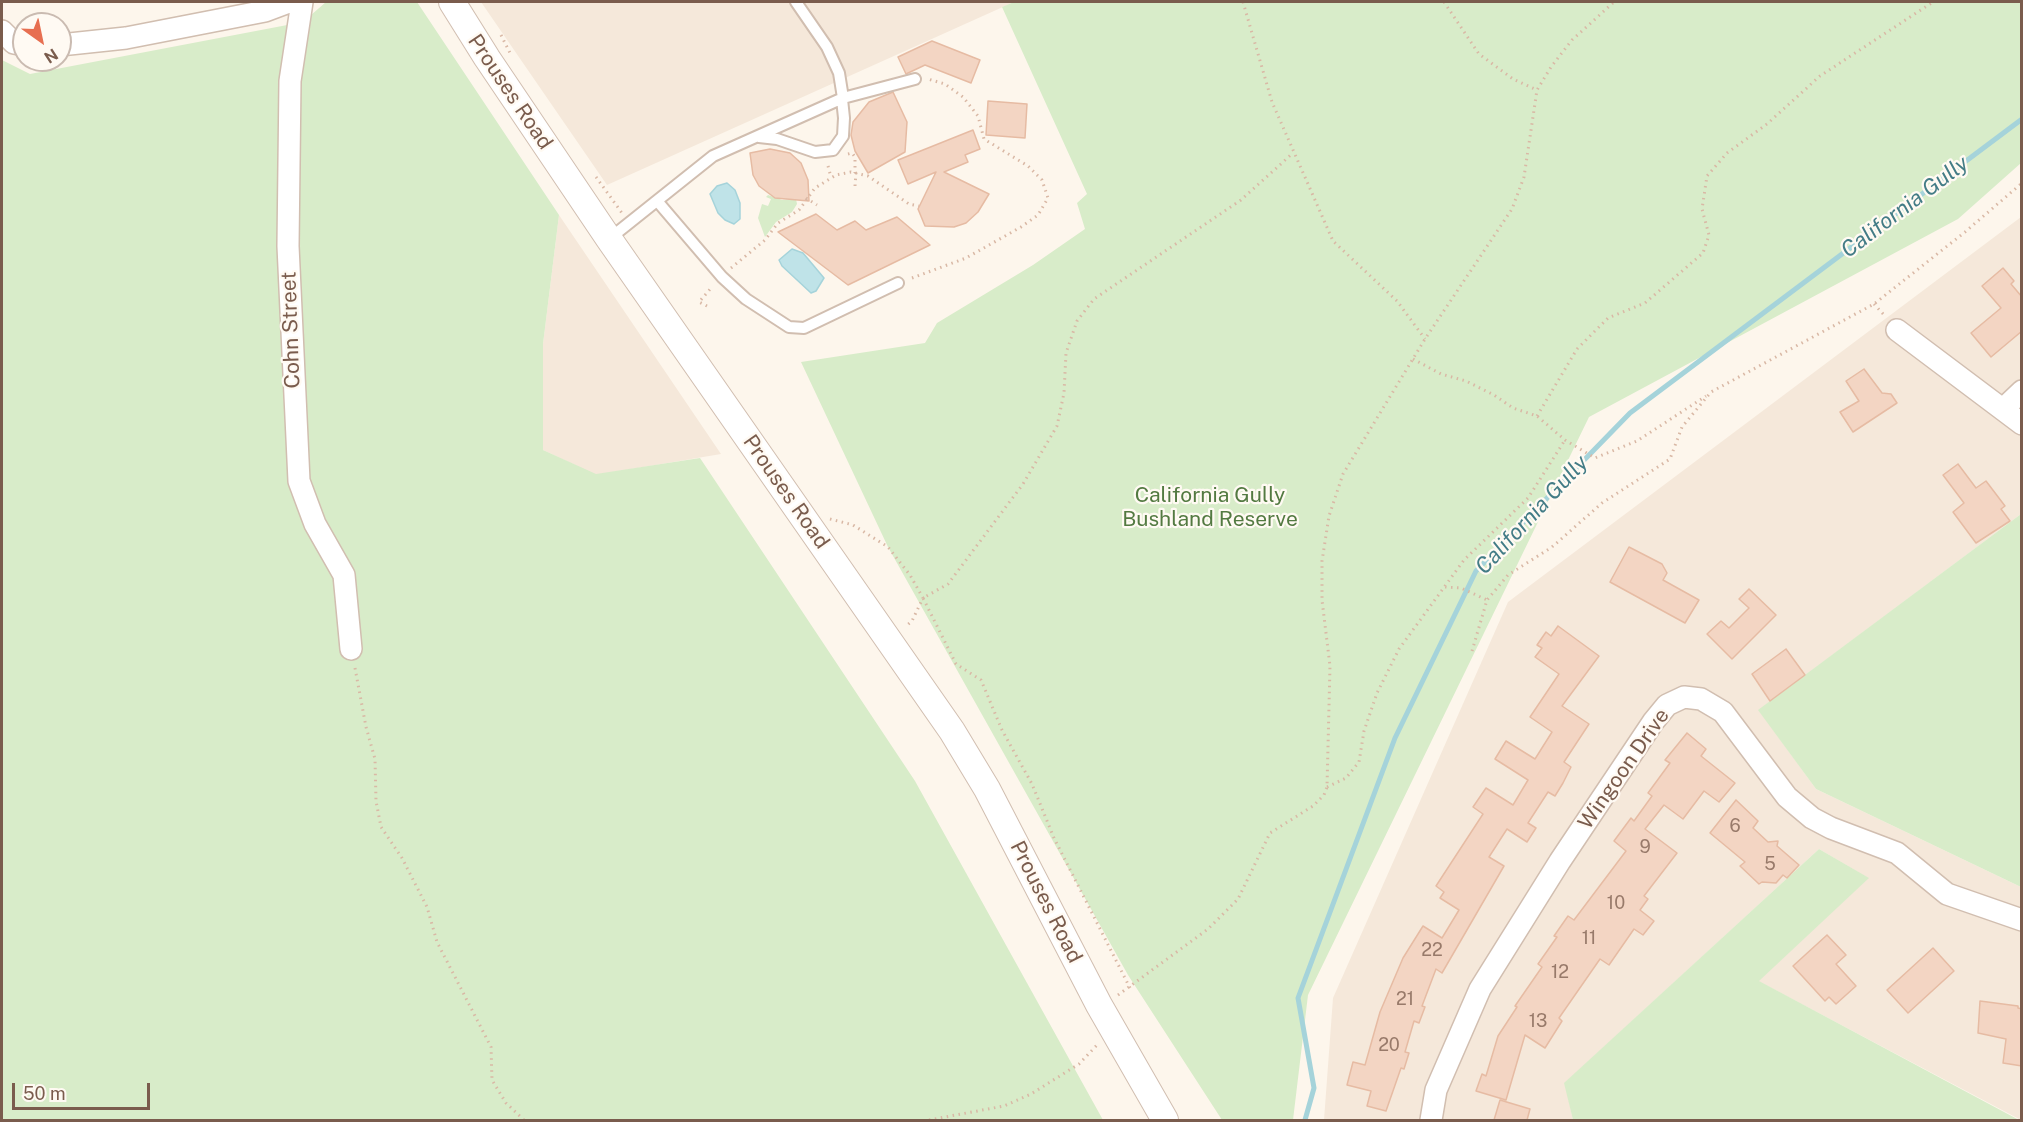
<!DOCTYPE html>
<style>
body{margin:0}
#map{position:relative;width:2023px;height:1122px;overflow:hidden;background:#fdf6ec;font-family:"Public Sans",sans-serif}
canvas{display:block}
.frame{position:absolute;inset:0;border:3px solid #7a5c4d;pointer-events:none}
.north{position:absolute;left:12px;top:12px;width:60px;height:60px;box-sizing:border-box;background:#fffaf3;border:2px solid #cabbb1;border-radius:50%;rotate:147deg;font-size:16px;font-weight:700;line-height:24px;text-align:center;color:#7a5c4d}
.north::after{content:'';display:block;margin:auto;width:21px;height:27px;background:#e76f51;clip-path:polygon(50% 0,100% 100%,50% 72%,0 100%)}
.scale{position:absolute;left:12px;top:1083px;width:138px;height:27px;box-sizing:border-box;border:3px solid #7a5c4d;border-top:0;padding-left:8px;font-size:18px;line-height:21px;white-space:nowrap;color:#7a5c4d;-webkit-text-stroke:4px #fffaf3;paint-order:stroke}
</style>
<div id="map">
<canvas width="2023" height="1122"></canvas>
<div class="frame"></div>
<div class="north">N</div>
<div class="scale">50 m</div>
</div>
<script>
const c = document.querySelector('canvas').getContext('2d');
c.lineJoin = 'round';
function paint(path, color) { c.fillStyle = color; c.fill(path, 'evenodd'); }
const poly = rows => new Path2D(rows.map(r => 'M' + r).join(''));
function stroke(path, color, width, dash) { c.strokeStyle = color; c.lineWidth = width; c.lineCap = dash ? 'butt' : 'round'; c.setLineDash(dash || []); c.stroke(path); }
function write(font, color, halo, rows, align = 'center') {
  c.font = font + ' "Public Sans",sans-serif'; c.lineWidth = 4.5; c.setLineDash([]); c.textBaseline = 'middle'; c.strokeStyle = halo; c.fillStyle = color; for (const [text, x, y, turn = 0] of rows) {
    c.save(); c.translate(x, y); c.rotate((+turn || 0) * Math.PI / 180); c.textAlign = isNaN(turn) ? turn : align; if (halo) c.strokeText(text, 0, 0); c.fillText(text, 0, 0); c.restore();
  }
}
const residential = poly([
 [481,2,1014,2,607,185],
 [559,215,721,454,596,475,543,450,543,344],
 [2021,217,2021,514,1759,710,1816,789,2021,887,2021,1120,1758,981,1868,878,1819,849,1565,1083,1573,1120,1324,1120,1333,998,1508,602]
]);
const green = poly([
 [326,2,417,2,559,215,543,344,543,450,596,474,700,458,915,781,1103,1120,2,1120,2,60,30,74,303,22],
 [1014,2,2021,2,2021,163,1958,219,1589,417,1308,995,1293,1120,1222,1120,1128,975,888,547,801,362,925,343,937,323,1033,265,1085,229,1077,203,1087,194,1002,7],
 [768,195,782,200,796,199,797,204,792,212,776,222,765,237,758,218,762,204,768,206,771,199,766,197],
 [2021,514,2021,887,1816,789,1758,710],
 [1819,849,1869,878,1759,981,2019,1120,1573,1120,1564,1083]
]);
const water = poly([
 [727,183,735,190,740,203,740,219,734,224,725,220,718,213,710,194,717,186,727,183],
 [792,249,803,253,824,278,816,291,811,293,782,266,779,260,792,249]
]);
const stream = poly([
 [1305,1120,1314,1088,1298,998,1395,738,1476,571,1630,413,2022,119]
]);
const building = poly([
 [932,41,980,60,971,83,925,65,906,74,898,57,932,41],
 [893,92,907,122,905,152,868,173,855,151,851,135,853,122,869,102,893,92],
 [988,101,1027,104,1025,138,986,135,988,101],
 [973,130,980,149,965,155,968,162,944,172,989,194,978,212,966,223,954,227,925,226,918,209,936,172,908,184,898,160,973,130],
 [770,149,790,153,801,163,808,180,809,201,775,198,759,186,753,175,750,153,770,149],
 [816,214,837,230,855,221,866,230,897,217,930,245,848,285,778,232,816,214],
 [2003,268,2014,281,2011,284,2022,297,2022,331,1991,357,1971,333,2001,308,1982,286,2003,268],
 [1864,369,1882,393,1891,394,1897,403,1853,432,1840,412,1859,401,1846,381,1864,369],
 [1958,464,1976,488,1986,481,2005,506,2001,509,2010,521,1976,543,1953,512,1964,503,1943,475,1958,464],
 [1629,547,1662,564,1667,573,1663,580,1699,600,1685,623,1610,582,1629,547],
 [1749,589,1776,615,1732,659,1707,634,1721,621,1729,628,1749,608,1739,599,1749,589],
 [1558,626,1599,656,1562,706,1589,724,1564,762,1571,767,1563,783,1555,796,1548,792,1528,823,1536,828,1527,842,1507,829,1489,857,1504,866,1442,973,1436,969,1422,1006,1425,1007,1419,1023,1414,1021,1405,1052,1409,1053,1404,1069,1401,1068,1386,1111,1367,1106,1371,1091,1347,1085,1353,1062,1365,1065,1380,1012,1403,958,1423,926,1442,938,1459,910,1440,898,1444,892,1436,886,1483,814,1473,807,1486,788,1513,805,1528,780,1495,759,1506,741,1535,759,1552,732,1530,717,1559,674,1535,657,1542,648,1537,645,1546,632,1551,636,1558,626],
 [1786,649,1805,675,1770,701,1752,674,1786,649],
 [1687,733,1706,749,1701,756,1735,783,1719,802,1704,791,1683,819,1664,805,1645,829,1677,853,1644,896,1648,899,1640,910,1654,921,1643,935,1634,929,1609,965,1600,959,1559,1018,1562,1021,1545,1048,1525,1035,1506,1100,1476,1091,1482,1074,1486,1076,1498,1036,1517,1007,1515,1006,1542,967,1538,964,1557,937,1554,936,1568,916,1574,920,1626,851,1614,841,1631,818,1634,821,1652,796,1648,793,1670,763,1665,760,1687,733],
 [1736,800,1758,821,1753,828,1768,842,1778,841,1777,846,1799,865,1787,878,1783,875,1776,883,1762,882,1759,884,1740,866,1745,862,1710,833,1736,800],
 [1827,935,1846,955,1836,964,1856,986,1836,1004,1829,997,1825,1001,1793,966,1827,935],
 [1933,948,1954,971,1908,1013,1887,990,1933,948],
 [1980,1001,2018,1006,2018,1008,2022,1009,2022,1066,2003,1063,2006,1039,1978,1033,1980,1001],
 [1500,1100,1530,1109,1527,1120,1494,1120,1500,1100]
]);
const path = poly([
 [1243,2,1272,102,1333,241,1397,301,1425,339],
 [1444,2,1479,54,1513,79,1537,90],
 [501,35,510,53],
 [848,154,852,153,855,157,855,173],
 [828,166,831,177],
 [596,177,622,213],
 [855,186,856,173],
 [806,198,817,205],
 [731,268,765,240,778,223,799,210,815,188,836,175,851,172,868,176,909,204,919,206],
 [912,278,966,258,1021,227,1038,215,1048,198,1042,180,1028,166,984,139,978,116,963,97,945,84,928,79],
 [1874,304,1885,316],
 [707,306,699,302,712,287],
 [1413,359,1441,374,1466,381,1494,395,1513,408,1537,416,1565,440,1595,458,1637,441,1706,396],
 [1537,416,1577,349,1608,318,1645,303,1703,253,1709,235,1702,209,1707,176,1727,153,1767,124,1820,76,1933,2],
 [830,519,853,525,888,547,910,575,923,598,912,621,905,627],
 [1445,587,1461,588,1487,600],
 [1472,651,1487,600,1508,575,1552,547,1602,503,1670,459,1682,427,1711,392,1874,304,1965,232,2022,183],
 [355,668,366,727,375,759,376,801,381,827,402,858,427,907,437,942,491,1047,492,1080,506,1103,524,1120],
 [1327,787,1346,778,1359,762,1364,731,1377,693,1399,649,1464,560,1528,498,1565,440],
 [1130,988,1054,838,1032,784,1002,730,981,680,956,664,923,598,948,584,1023,484,1057,426,1064,393,1066,353,1077,321,1094,299,1241,200,1293,153],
 [1118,995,1208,929,1238,899,1270,833,1313,806,1324,795,1327,787,1330,666,1322,600,1322,561,1329,516,1343,474,1425,339,1512,209,1524,177,1537,90,1551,67,1572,40,1614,2],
 [929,1120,1004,1106,1031,1094,1079,1064,1097,1045]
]);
const service = poly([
 [796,2,827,47,839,73,843,98],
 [759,137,777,139,815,152,833,150,843,136,844,118,842,99],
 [658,202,722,277,746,299,789,327,804,328,898,283],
 [609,239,713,156,843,98,915,79]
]);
const minor = poly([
 [302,2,290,81,288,246,299,481,315,524,344,575,351,649],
 [2,31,14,43,24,45],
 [60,45,126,38,265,11,289,2],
 [1897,330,2022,424],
 [2003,409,2022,391],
 [1431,1120,1436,1090,1480,989,1560,861,1653,722,1667,705,1684,697,1701,699,1723,712,1787,797,1812,818,1831,828,1897,853,1947,894,2022,920]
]);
const tertiary = poly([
 [452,2,487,58,609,239,952,731,987,789,1099,1005,1165,1120]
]);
const numberNames = [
 ["6",1735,826],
 ["9",1645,847],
 ["5",1770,864],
 ["10",1616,903],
 ["11",1589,938],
 ["22",1432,950],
 ["12",1560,972],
 ["21",1405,999],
 ["13",1538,1021],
 ["20",1389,1045]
];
const streetNames = [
 ["Prouses Road",510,92,56],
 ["Cohn Street",291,330,-92],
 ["Prouses Road",786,492,55],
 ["Wingoon Drive",1624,769,-55],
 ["Prouses Road",1046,902,63]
];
const parkNames = [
 ["California Gully",1210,496],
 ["Bushland Reserve",1210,520]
];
const waterNames = [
 ["California Gully",1905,207,-37],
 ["California Gully",1532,515,-47]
];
paint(residential, '#f5e8da');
paint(green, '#d8ecc9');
paint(water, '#bfe3e8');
stroke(water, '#a5d3da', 1.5);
stroke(stream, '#a5d3da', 5);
paint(building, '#f3d5c3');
stroke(building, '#e6bba3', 1.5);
stroke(service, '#d1beb0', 14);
stroke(minor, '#d1beb0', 24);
stroke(tertiary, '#d1beb0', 28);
stroke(path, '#d9b8a5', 3, [1.5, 4.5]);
stroke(service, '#fff', 10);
stroke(minor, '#fff', 21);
stroke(tertiary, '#fff', 26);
write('18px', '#987a6a', null, numberNames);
write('21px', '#7a5c4d', '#fffaf3', streetNames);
write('21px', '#537a41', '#fffaf3', parkNames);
write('italic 22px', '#437c86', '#fffaf3', waterNames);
</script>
